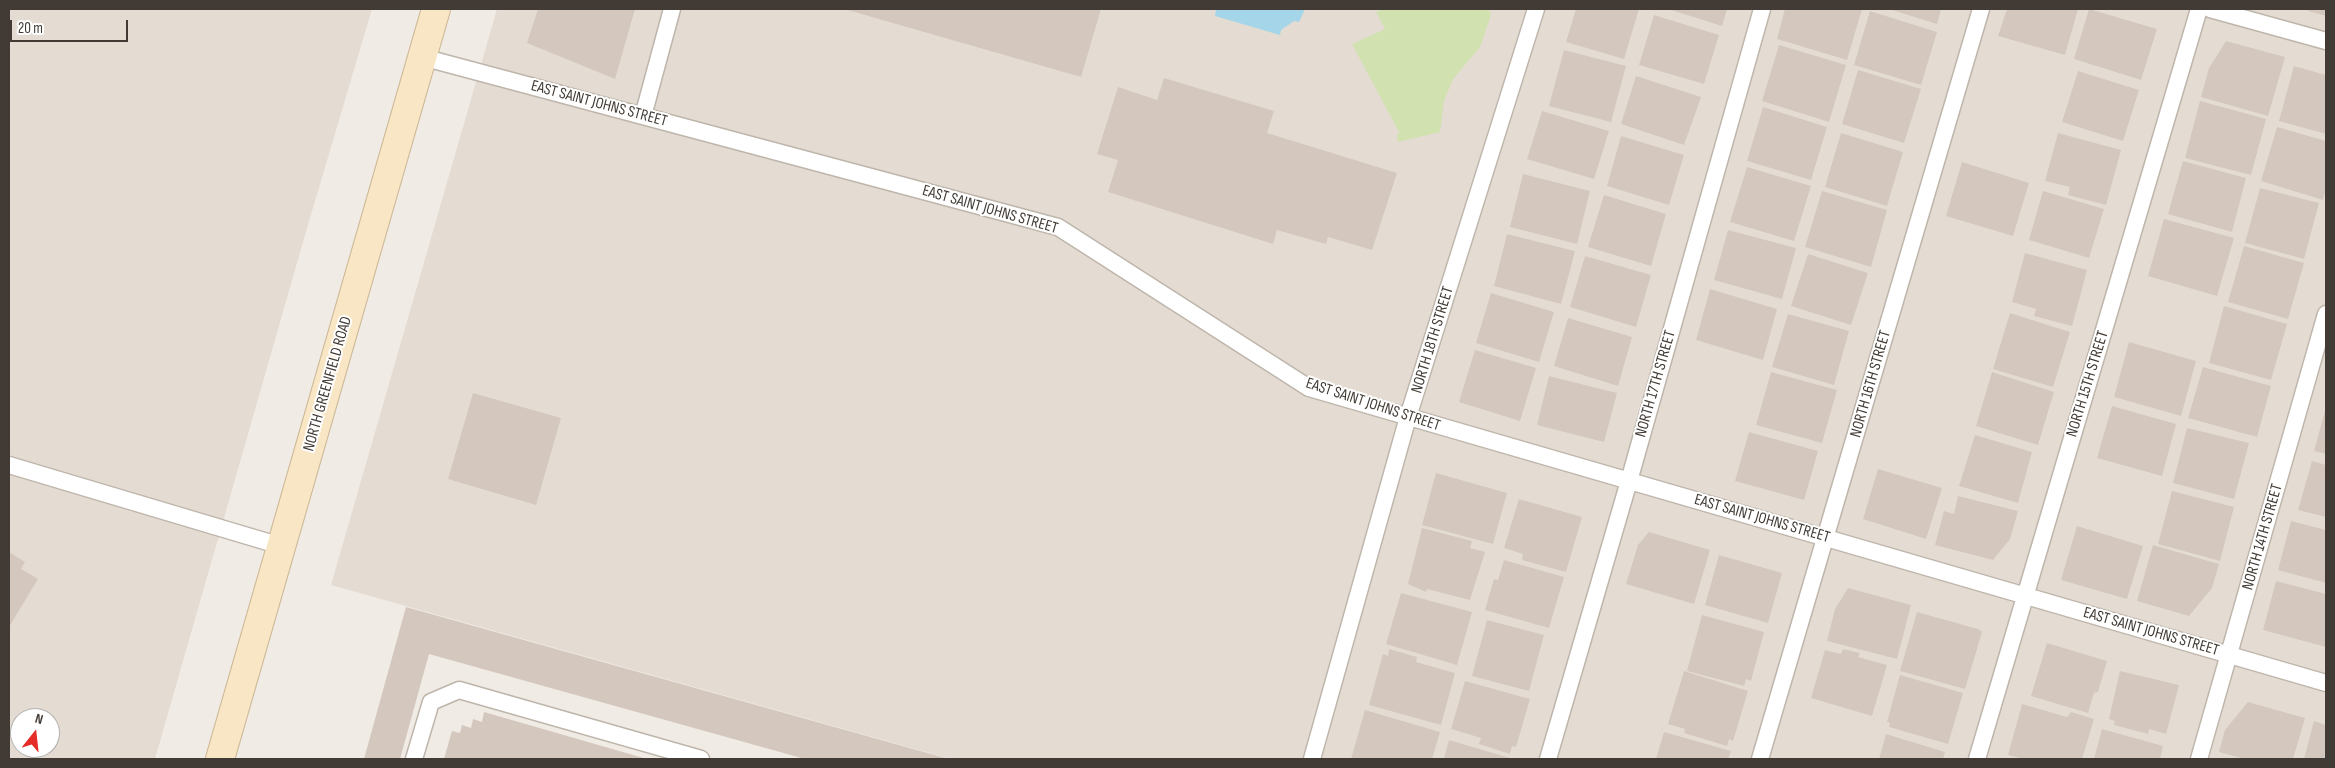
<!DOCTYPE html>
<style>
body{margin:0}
#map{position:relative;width:2335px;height:768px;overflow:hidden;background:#f0ebe4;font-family:"Sofia Sans Condensed",sans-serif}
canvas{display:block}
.frame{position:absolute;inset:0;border:10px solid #423b35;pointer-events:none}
.north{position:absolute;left:10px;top:708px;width:50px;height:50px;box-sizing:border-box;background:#fff;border:1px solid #b3b1ae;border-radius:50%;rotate:16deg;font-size:14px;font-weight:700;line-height:20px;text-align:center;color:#423b35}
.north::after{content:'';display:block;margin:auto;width:18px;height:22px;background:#e52c26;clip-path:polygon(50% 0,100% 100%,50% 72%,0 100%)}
.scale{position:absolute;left:10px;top:20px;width:118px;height:22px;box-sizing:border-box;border:2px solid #423b35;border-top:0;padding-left:6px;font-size:15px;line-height:18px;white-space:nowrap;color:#423b35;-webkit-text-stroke:4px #fff;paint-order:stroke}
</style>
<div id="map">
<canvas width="2335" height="768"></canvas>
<div class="frame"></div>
<div class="north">N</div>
<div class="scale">20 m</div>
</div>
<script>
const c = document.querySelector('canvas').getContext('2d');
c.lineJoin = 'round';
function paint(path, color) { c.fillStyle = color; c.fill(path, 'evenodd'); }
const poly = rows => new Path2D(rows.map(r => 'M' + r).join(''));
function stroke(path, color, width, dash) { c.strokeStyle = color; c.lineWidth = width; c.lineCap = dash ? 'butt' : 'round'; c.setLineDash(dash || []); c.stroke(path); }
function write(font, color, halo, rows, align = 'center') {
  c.font = font + ' "Sofia Sans Condensed",sans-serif'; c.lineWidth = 4; c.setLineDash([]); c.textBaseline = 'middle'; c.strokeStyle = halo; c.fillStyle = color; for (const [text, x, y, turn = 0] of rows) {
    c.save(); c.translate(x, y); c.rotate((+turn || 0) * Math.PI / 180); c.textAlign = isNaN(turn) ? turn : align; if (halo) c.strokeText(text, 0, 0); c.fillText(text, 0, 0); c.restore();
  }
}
const residential = poly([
 [9,9,372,9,307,228,155,759,9,759],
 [20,718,50,718,50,748,20,748],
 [497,9,2326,9,2326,759,951,759,331,585]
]);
const green = poly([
 [1382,9,1489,9,1491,15,1480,47,1453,79,1444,101,1440,132,1398,142,1397,136,1399,132,1352,44,1385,29,1376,12]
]);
const water = poly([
 [1216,9,1305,9,1299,22,1294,21,1281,30,1280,35,1215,16]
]);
const building = poly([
 [538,9,635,9,615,79,527,43],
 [844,9,1101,9,1081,77],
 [1576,9,1639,9,1624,59,1566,42],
 [1668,9,1727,9,1722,26],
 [1785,9,1862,9,1847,60,1777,39],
 [1889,9,1941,9,1937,24],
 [2007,9,2078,9,2065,55,1998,36],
 [2089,9,2157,29,2141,80,2074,59],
 [2308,9,2326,9,2326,16,2308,11],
 [1870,11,1937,32,1921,85,1854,65],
 [1654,15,1719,35,1704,84,1639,65],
 [2226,41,2285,57,2268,116,2201,97,2209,68],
 [1779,45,1846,65,1829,122,1762,101],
 [1564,50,1626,66,1611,122,1549,106],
 [2294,66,2326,75,2326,134,2279,121],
 [1858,70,1921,89,1904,143,1842,124],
 [2078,71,2139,90,2123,141,2062,122],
 [1636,76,1701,97,1684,145,1621,124],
 [1164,78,1274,111,1267,133,1397,173,1372,250,1328,237,1326,244,1277,230,1273,244,1108,192,1118,160,1097,154,1118,87,1157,100],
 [2200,101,2266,119,2251,175,2185,158],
 [1763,107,1827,127,1811,180,1747,161],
 [1542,111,1609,131,1594,179,1527,159],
 [2277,127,2326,141,2326,188,2323,200,2261,181],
 [1841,133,1903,152,1887,206,1825,187],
 [2058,133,2121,150,2106,205,2068,195,2070,187,2045,181],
 [1621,136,1684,155,1669,205,1607,186],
 [2183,161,2246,178,2232,232,2168,214],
 [1962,162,2029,183,2013,236,1946,216],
 [1747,167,1811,186,1794,241,1730,222],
 [1523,174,1590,191,1577,244,1510,227],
 [2260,188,2319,203,2304,259,2245,243],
 [1822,191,1887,210,1871,267,1805,247],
 [2043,191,2104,209,2089,258,2029,240],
 [1604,195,1666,214,1651,266,1588,247],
 [2164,219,2234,238,2217,296,2148,276],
 [1728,230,1796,248,1782,299,1714,280],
 [1507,234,1575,251,1561,304,1494,286],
 [2244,246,2304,263,2288,319,2228,302],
 [2025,253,2087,270,2072,326,2034,316,2036,309,2012,302],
 [1808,254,1868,273,1851,325,1791,306],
 [1585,256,1651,275,1636,327,1570,307],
 [1710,289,1777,309,1763,360,1696,340],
 [1491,293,1554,312,1539,362,1476,343],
 [2224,306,2287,324,2271,380,2209,363],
 [2010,313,2070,332,2053,387,1993,369],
 [1788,314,1849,331,1834,385,1772,367],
 [1568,318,1632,337,1618,386,1554,366],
 [2129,342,2196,361,2181,416,2114,397],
 [1475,350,1536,368,1520,421,1459,402],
 [2203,367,2271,386,2257,437,2188,418],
 [1771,372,1837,390,1822,443,1756,425],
 [1992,372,2054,392,2038,445,1976,426],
 [1549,376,1617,393,1604,442,1537,425],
 [473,393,561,418,536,505,448,479],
 [2112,406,2176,424,2162,476,2097,458],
 [2326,407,2326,454,2314,451],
 [2187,428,2249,443,2234,499,2173,483],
 [1749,432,1818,451,1804,500,1735,481],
 [1975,435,2032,452,2018,503,1959,486],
 [2312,461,2326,465,2326,517,2298,510],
 [1878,469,1942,488,1926,539,1863,519],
 [1436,473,1507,493,1493,544,1422,525],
 [2172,491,2234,507,2220,561,2158,544],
 [1958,496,2018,511,2010,539,1993,560,1935,545,1944,511,1954,514],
 [1519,499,1582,517,1566,572,1522,560,1523,554,1504,548],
 [2291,521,2326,530,2326,583,2278,570],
 [2077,526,2143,546,2127,599,2061,580],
 [1422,528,1472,541,1470,548,1485,552,1470,600,1427,589,1426,592,1408,584],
 [1649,532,1710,550,1694,604,1626,584,1638,545],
 [2153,545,2219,564,2212,588,2189,616,2137,601],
 [9,552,25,562,21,569,38,579,9,627],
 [1719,555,1782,573,1768,623,1705,605],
 [1504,560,1564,577,1549,628,1485,610,1494,579,1498,580],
 [2276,581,2326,594,2326,647,2263,630],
 [1848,588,1911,605,1897,659,1827,641,1835,609],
 [1401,593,1472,612,1457,665,1386,644],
 [406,607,949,759,805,759,429,654,400,759,364,759],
 [1917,612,1978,629,1982,632,1965,689,1900,671],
 [1702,615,1764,632,1751,681,1746,679,1744,686,1687,671],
 [1487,620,1544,635,1529,691,1472,676],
 [2047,643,2107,661,2098,692,2094,693,2088,713,2031,696],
 [1389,649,1417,657,1416,662,1455,673,1441,725,1369,705,1383,654,1388,656],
 [1843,649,1860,653,1858,657,1887,665,1872,716,1811,698,1825,650,1841,654],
 [1684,671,1748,691,1733,741,1729,739,1727,746,1684,733,1685,729,1668,724],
 [2120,671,2179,685,2166,734,2149,729,2148,734,2114,725,2115,721,2109,719],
 [1900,675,1963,693,1948,744,1889,727,1890,723,1887,722],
 [1465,681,1530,699,1516,747,1512,746,1510,754,1479,744,1481,738,1451,729],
 [2248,702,2305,718,2293,759,2245,759,2219,752,2225,730],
 [2022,704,2067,717,2071,712,2094,719,2082,759,2024,759,2008,755],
 [1365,710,1440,732,1432,759,1351,759],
 [484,712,647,759,444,759,452,731,460,733,462,725,471,728,473,719,482,722],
 [2314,721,2326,725,2326,759,2304,759],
 [2102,729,2163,746,2160,759,2094,759],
 [1664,732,1731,751,1728,759,1656,759],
 [1886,734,1945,752,1943,759,1879,759],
 [1449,740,1513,759,1444,759]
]);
const service = poly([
 [2210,9,2326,41],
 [422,57,1058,227,1309,388,2326,683],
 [643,116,672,9],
 [9,465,281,546],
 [414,759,431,702,459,690,701,759],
 [1312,759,1408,417,1536,9],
 [1548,759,1629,481,1762,9],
 [1760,759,1981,9],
 [1977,759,2199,9],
 [2199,759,2326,314]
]);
const secondary = poly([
 [220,759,436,9]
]);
const streetNames = [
 ["EAST SAINT JOHNS STREET",599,104,15],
 ["EAST SAINT JOHNS STREET",990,210,16],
 ["NORTH 18TH STREET",1433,340,-73],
 ["NORTH GREENFIELD ROAD",328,384,-74],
 ["NORTH 17TH STREET",1656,384,-74],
 ["NORTH 16TH STREET",1871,384,-74],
 ["NORTH 15TH STREET",2088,384,-73],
 ["EAST SAINT JOHNS STREET",1373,405,18],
 ["EAST SAINT JOHNS STREET",1762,519,16],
 ["NORTH 14TH STREET",2263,537,-74],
 ["EAST SAINT JOHNS STREET",2151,632,16]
];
paint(residential, '#e4dcd3');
paint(green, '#d1e1b0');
paint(water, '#a5d5e8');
paint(building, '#d4c8be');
stroke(service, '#beb5ab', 19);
stroke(secondary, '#ccb897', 30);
stroke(service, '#fff', 16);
stroke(secondary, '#f9e6c5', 28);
write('16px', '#423b35', '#fff', streetNames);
</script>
